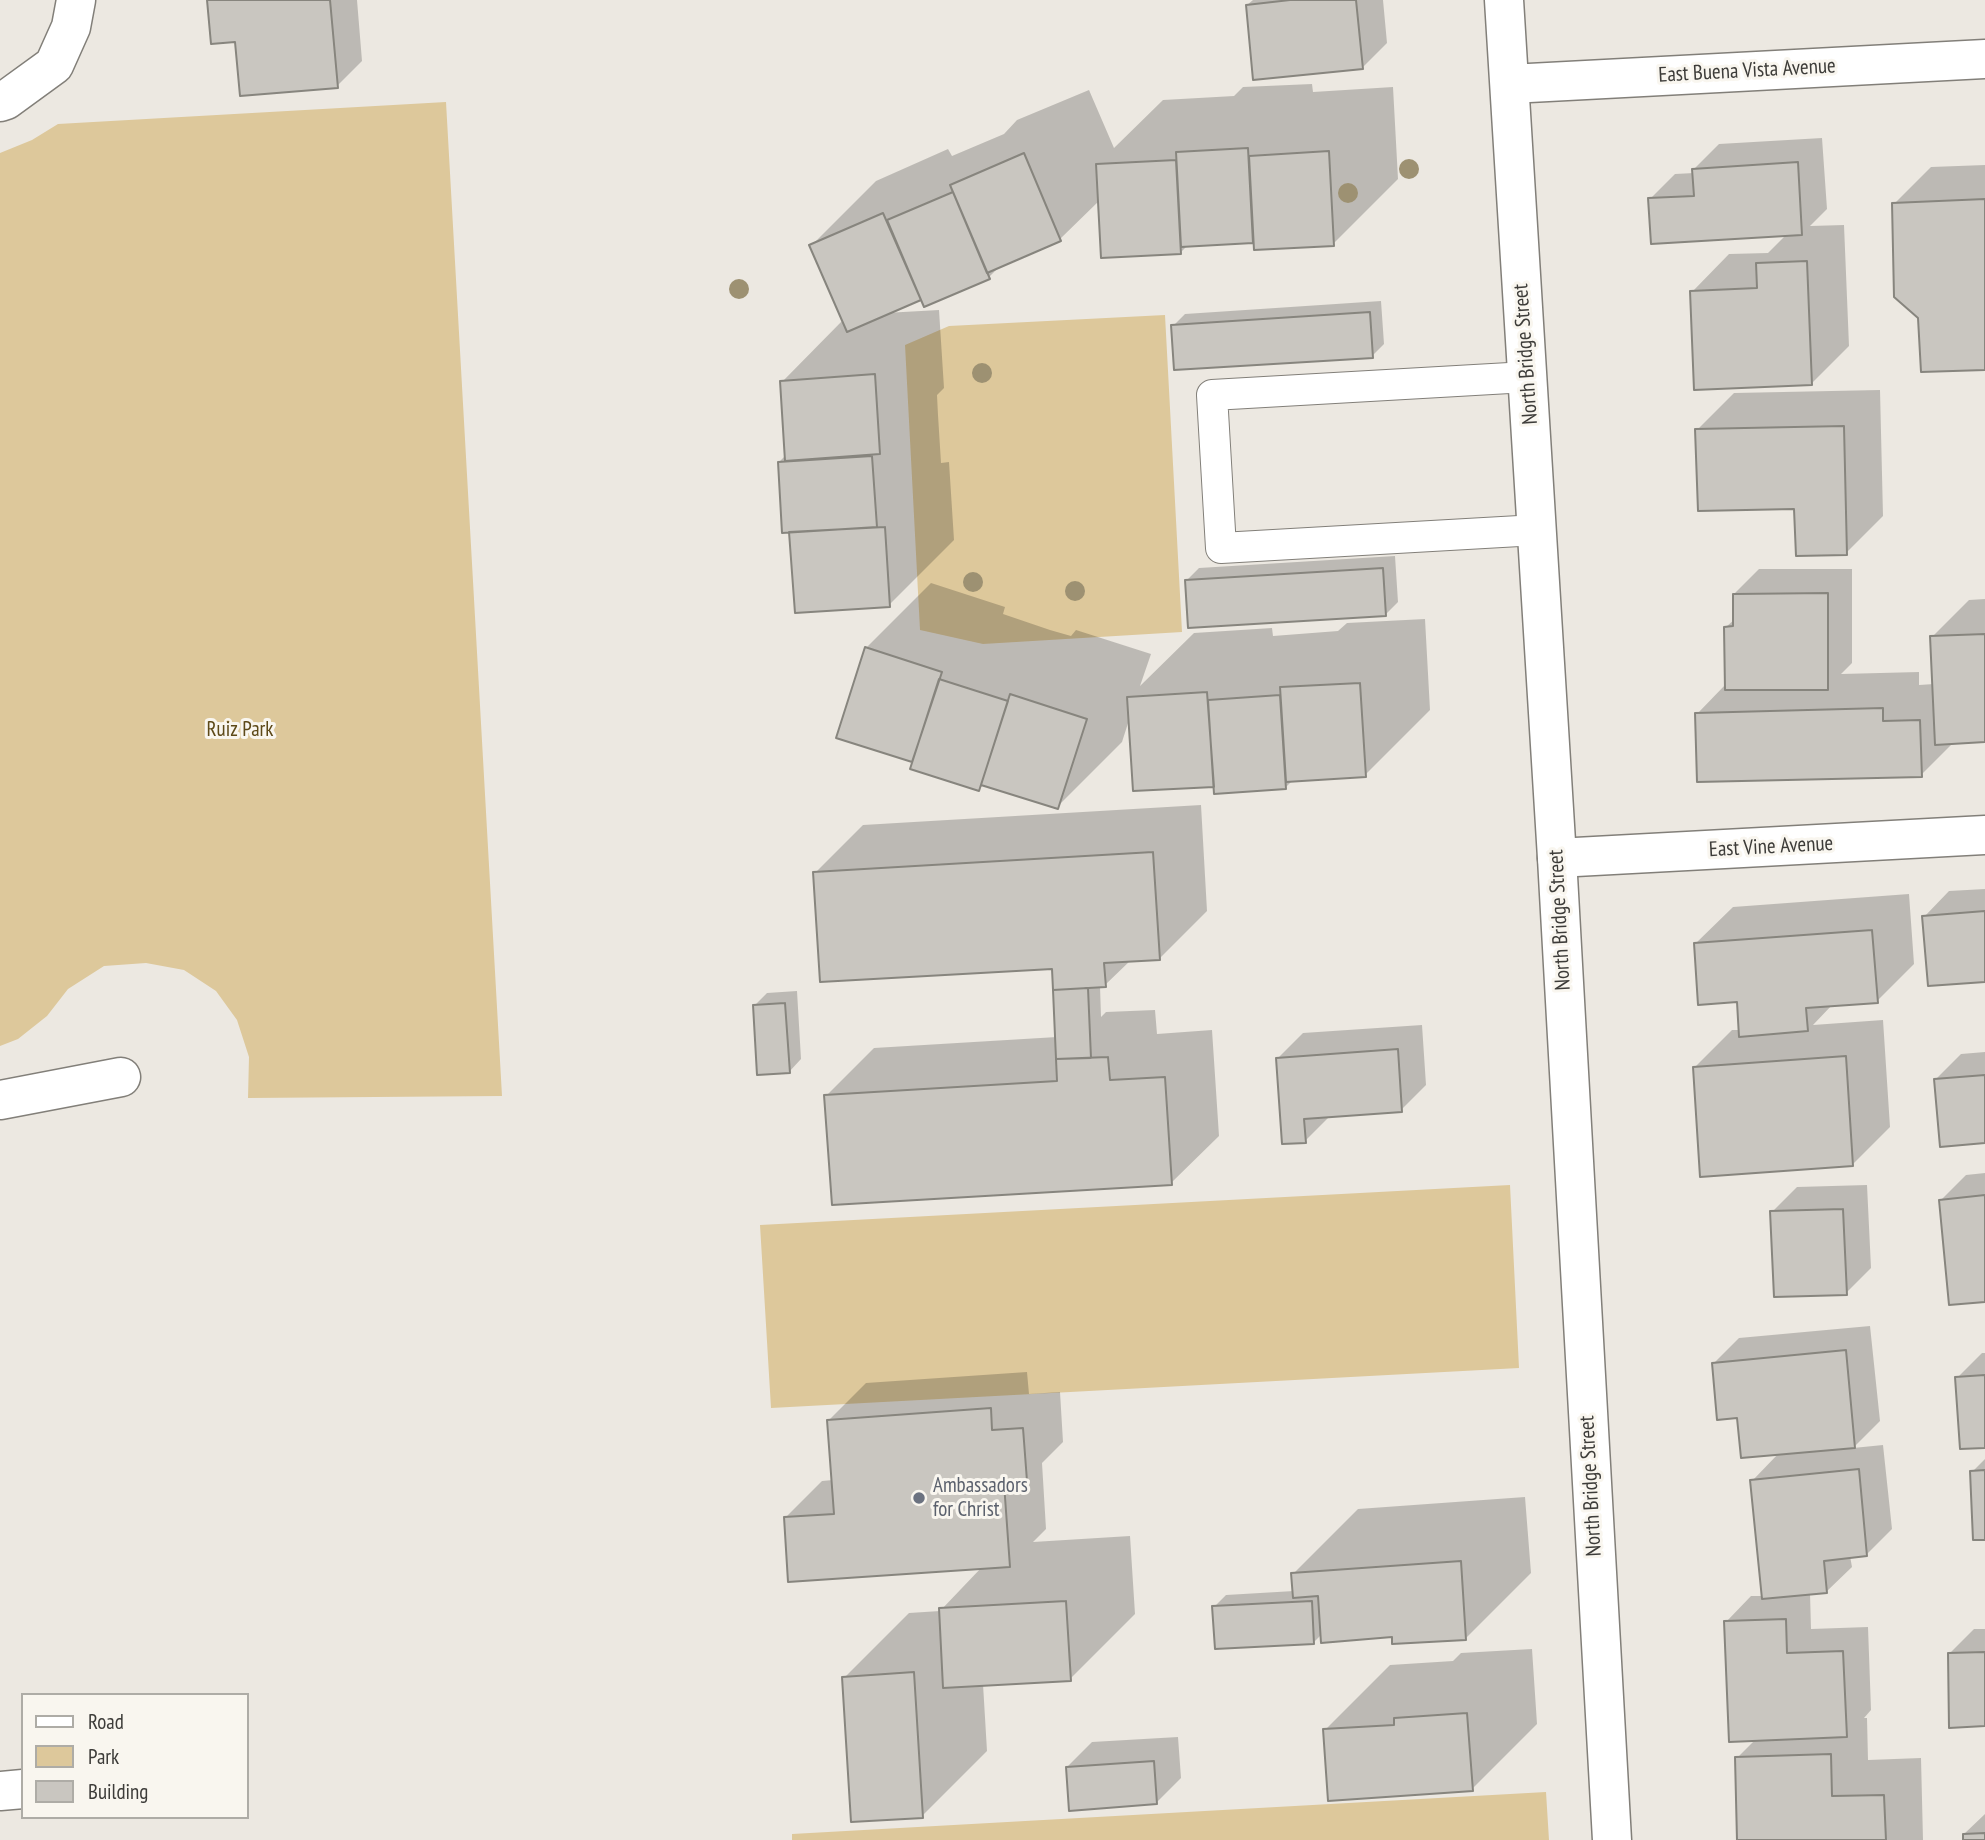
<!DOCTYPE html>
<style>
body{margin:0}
#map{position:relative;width:1985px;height:1840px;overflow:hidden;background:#ece8e1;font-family:"PT Sans Narrow",sans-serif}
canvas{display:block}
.legend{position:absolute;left:21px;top:1693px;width:228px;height:126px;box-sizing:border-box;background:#f9f6ef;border:2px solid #aeaca6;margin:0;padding:9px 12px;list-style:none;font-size:21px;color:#3d3c39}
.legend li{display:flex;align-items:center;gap:14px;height:35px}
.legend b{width:35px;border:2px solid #aeaca6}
</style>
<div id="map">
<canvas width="1985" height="1840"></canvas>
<ul class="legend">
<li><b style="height:9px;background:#fff"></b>Road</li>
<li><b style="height:19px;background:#ddc89b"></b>Park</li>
<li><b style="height:19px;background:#c9c6c0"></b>Building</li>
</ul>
</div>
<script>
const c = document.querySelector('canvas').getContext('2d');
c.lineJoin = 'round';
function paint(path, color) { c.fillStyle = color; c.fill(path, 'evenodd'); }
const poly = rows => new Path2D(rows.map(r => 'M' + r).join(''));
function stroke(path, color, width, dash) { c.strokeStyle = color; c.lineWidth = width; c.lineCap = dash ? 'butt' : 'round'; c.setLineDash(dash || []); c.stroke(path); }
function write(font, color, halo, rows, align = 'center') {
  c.font = font + ' "PT Sans Narrow",sans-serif'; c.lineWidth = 6; c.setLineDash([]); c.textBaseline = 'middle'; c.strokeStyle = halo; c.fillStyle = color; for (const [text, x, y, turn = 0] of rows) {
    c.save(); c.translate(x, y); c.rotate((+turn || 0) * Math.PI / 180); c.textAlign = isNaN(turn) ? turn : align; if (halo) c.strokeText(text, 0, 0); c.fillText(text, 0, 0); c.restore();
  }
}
const green = poly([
 [446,102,502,1096,248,1098,249,1057,237,1020,216,991,184,970,146,963,104,966,68,989,47,1016,18,1039,0,1046,0,153,32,140,58,124],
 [1165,315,1182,632,983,644,920,630,905,345,949,326],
 [1510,1185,1519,1368,771,1408,760,1225],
 [1546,1792,1549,1840,792,1840,792,1834]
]);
const shadow = poly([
 [209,0,357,0,362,61,337,86,237,40],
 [1253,0,1383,0,1387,43,1362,68,1247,5],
 [1312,84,1313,92,1393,87,1398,179,1333,244,1255,241,1188,245,1181,252,1100,200,1060,239,1002,264,989,277,925,305,922,298,885,313,939,310,944,388,937,395,938,415,941,463,949,462,954,540,889,605,791,531,779,462,786,455,782,382,843,320,811,246,876,181,948,149,952,156,1004,134,1017,120,1089,90,1114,148,1163,100,1234,96,1243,87],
 [1822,138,1827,209,1810,226,1844,225,1849,346,1812,383,1692,292,1729,254,1768,253,1786,235,1650,199,1675,174,1694,173,1694,169,1719,144],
 [1985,165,1985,368,1920,317,1894,204,1931,167],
 [1381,301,1384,344,1372,356,1173,326,1185,314],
 [1880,390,1883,516,1846,553,1796,507,1697,430,1734,393],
 [1395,556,1398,602,1386,614,1187,580,1199,568],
 [1759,569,1852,569,1852,663,1841,674,1919,672,1919,685,1934,684,1932,637,1969,600,1985,599,1985,740,1954,742,1921,775,1697,714,1726,684,1726,627,1735,619,1734,594],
 [931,583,1005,607,1003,614,1050,630,1071,636,1076,630,1151,654,1140,686,1194,633,1272,628,1273,636,1338,631,1347,623,1425,619,1430,710,1365,775,1293,780,1285,788,1215,785,1130,717,1122,742,1057,807,984,784,978,789,914,761,838,737,866,648],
 [1201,805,1207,911,1159,959,1131,960,1105,985,1100,986,1101,1017,1106,1012,1155,1010,1157,1034,1212,1030,1219,1136,1171,1183,826,1096,874,1048,1057,1037,1054,967,815,873,863,825],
 [1985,889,1985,980,1924,917,1949,891],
 [1909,894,1914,964,1877,1001,1833,1004,1813,1025,1883,1020,1890,1127,1853,1164,1695,1067,1732,1030,1741,1030,1738,1001,1695,944,1733,907],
 [797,991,801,1059,789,1072,755,1005,767,993],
 [1422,1025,1426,1085,1401,1110,1331,1115,1305,1141,1278,1058,1303,1033],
 [1985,1052,1985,1141,1936,1079,1961,1054],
 [1985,1173,1985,1300,1941,1200,1966,1175],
 [1867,1185,1871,1268,1846,1293,1772,1212,1797,1187],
 [1870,1326,1880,1421,1853,1448,1883,1445,1892,1529,1867,1554,1850,1556,1852,1567,1826,1592,1810,1593,1811,1629,1868,1627,1871,1710,1864,1718,1867,1718,1868,1760,1921,1758,1923,1840,1739,1840,1737,1758,1756,1739,1726,1622,1751,1596,1764,1596,1752,1481,1779,1453,1739,1416,1714,1363,1739,1338],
 [1982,1353,1985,1353,1985,1446,1957,1378],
 [1027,1372,1029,1394,1060,1392,1063,1442,1042,1463,1046,1529,1033,1542,1130,1536,1135,1614,1070,1679,983,1684,987,1751,922,1816,844,1678,909,1613,940,1611,982,1567,785,1518,822,1481,833,1480,829,1420,866,1383],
 [1985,1459,1985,1538,1972,1472],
 [1525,1497,1531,1573,1466,1638,1322,1634,1314,1642,1214,1607,1226,1595,1294,1591,1293,1574,1358,1509],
 [1974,1629,1985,1629,1985,1725,1949,1654],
 [1532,1649,1537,1724,1472,1789,1325,1730,1390,1665,1453,1661,1461,1653],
 [1178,1737,1181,1778,1156,1803,1067,1767,1092,1742],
 [1985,1814,1985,1840,1965,1840,1964,1834]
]);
const building = poly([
 [207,0,330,0,338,88,240,96,235,42,211,44,207,0],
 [1290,0,1356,0,1363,69,1253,80,1246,5,1290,0],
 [1248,148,1253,243,1181,247,1176,152,1248,148],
 [1329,151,1334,246,1254,250,1249,156,1329,151],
 [1024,153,1061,241,987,273,950,185,1024,153],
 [1176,160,1181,254,1101,258,1096,164,1176,160],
 [1798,162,1802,235,1651,244,1648,198,1694,196,1692,169,1798,162],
 [953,192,990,279,924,307,887,220,953,192],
 [1985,199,1985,370,1921,372,1918,318,1894,297,1892,203,1985,199],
 [883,213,921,300,847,332,809,245,883,213],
 [1807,261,1812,385,1694,390,1690,291,1757,288,1756,263,1807,261],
 [1370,312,1373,358,1174,370,1171,325,1370,312],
 [875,374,880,454,785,461,780,381,875,374],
 [1844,426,1847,555,1796,556,1794,509,1698,511,1695,429,1844,426],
 [872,456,877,527,782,533,778,462,872,456],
 [885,527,890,607,795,613,789,532,885,527],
 [1383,568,1386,616,1188,628,1185,580,1383,568],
 [1828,593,1828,690,1725,690,1724,627,1733,626,1733,594,1828,593],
 [1985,634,1985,742,1935,745,1930,636,1985,634],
 [865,647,942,672,912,762,836,738,865,647],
 [939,679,1008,701,979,791,910,769,939,679],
 [1360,683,1366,777,1286,782,1280,687,1360,683],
 [1207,692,1214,787,1133,791,1127,697,1207,692],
 [1010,694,1087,719,1058,809,981,785,1010,694],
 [1280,695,1286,789,1214,794,1208,700,1280,695],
 [1883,708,1883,721,1920,720,1922,777,1697,782,1695,713,1883,708],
 [1153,852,1160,960,1104,963,1106,987,1053,990,1052,969,820,982,813,872,1153,852],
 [1985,911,1985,982,1928,986,1922,916,1985,911],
 [1872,930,1878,1003,1806,1008,1808,1031,1739,1037,1737,1002,1698,1005,1694,943,1872,930],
 [1088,988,1091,1058,1056,1059,1053,990,1088,988],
 [785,1003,790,1073,757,1075,753,1005,785,1003],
 [1398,1049,1402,1112,1304,1119,1306,1143,1282,1144,1276,1058,1398,1049],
 [1846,1056,1853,1166,1700,1177,1693,1067,1846,1056],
 [1108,1057,1110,1080,1165,1077,1172,1185,832,1205,824,1095,1057,1081,1056,1059,1108,1057],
 [1985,1075,1985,1143,1940,1147,1934,1079,1985,1075],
 [1985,1195,1985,1302,1949,1305,1939,1200,1985,1195],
 [1843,1209,1847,1295,1774,1297,1770,1211,1843,1209],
 [1846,1350,1855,1448,1741,1458,1737,1418,1717,1420,1712,1363,1846,1350],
 [1985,1375,1985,1448,1960,1449,1955,1377,1985,1375],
 [991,1408,992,1430,1023,1428,1027,1481,1004,1483,1010,1567,788,1582,784,1517,834,1514,827,1420,991,1408],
 [1859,1469,1867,1556,1824,1561,1827,1593,1762,1599,1750,1480,1859,1469],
 [1985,1470,1985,1540,1973,1540,1970,1471,1985,1470],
 [1461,1561,1466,1640,1392,1644,1392,1637,1321,1643,1318,1596,1293,1598,1291,1573,1461,1561],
 [1066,1601,1071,1681,943,1688,939,1608,1066,1601],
 [1312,1601,1314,1644,1215,1649,1212,1606,1312,1601],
 [1786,1619,1787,1653,1843,1651,1847,1737,1729,1742,1724,1621,1786,1619],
 [1985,1652,1985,1726,1949,1728,1948,1653,1985,1652],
 [914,1672,923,1818,851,1822,842,1677,914,1672],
 [1467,1713,1473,1791,1328,1801,1323,1729,1394,1725,1394,1718,1467,1713],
 [1831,1754,1832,1796,1884,1795,1886,1840,1737,1840,1735,1757,1831,1754],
 [1154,1761,1157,1804,1069,1811,1066,1767,1154,1761],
 [1985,1833,1985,1840,1963,1840,1963,1834,1985,1833]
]);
const service = poly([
 [1527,377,1212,395,1221,548,1537,530]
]);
const minor = poly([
 [1510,84,1985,59],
 [0,102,6,100,54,65,71,27,76,0],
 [1557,858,1985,835],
 [0,1100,121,1077],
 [0,1791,23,1789]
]);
const tertiary = poly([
 [1504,0,1557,858,1612,1840]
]);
const trees = [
 [1409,169],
 [1348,193],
 [739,289],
 [982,373],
 [973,582],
 [1075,591]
];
const markers = [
 [919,1498,7,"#6b7280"]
];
const streetNames = [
 ["East Buena Vista Avenue",1747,71,-3],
 ["North Bridge Street",1526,354,-94],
 ["East Vine Avenue",1771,847,-3],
 ["North Bridge Street",1560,920,-93],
 ["North Bridge Street",1591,1486,-93]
];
const parkNames = [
 ["Ruiz Park",240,730]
];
const worshipNames = [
 ["Ambassadors",933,1486],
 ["for Christ",933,1510]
];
paint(green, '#ddc89b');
paint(shadow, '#0003');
paint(building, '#c9c6c0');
stroke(building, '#87857e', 2);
stroke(service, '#827f79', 32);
stroke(minor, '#827f79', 41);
stroke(tertiary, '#827f79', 41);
stroke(service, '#fff', 30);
stroke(minor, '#fff', 38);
stroke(tertiary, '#fff', 38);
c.fillStyle = '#9d9172';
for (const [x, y] of trees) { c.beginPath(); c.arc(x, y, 10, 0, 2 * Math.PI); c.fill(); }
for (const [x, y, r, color] of markers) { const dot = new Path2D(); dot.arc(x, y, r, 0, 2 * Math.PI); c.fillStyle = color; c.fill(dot); stroke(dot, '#f9f6ef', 2.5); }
write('21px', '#3d3c39', '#f9f6ef', streetNames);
write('21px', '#5d4918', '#f9f6ef', parkNames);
write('21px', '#5b616d', '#f9f6ef', worshipNames, 'left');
</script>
